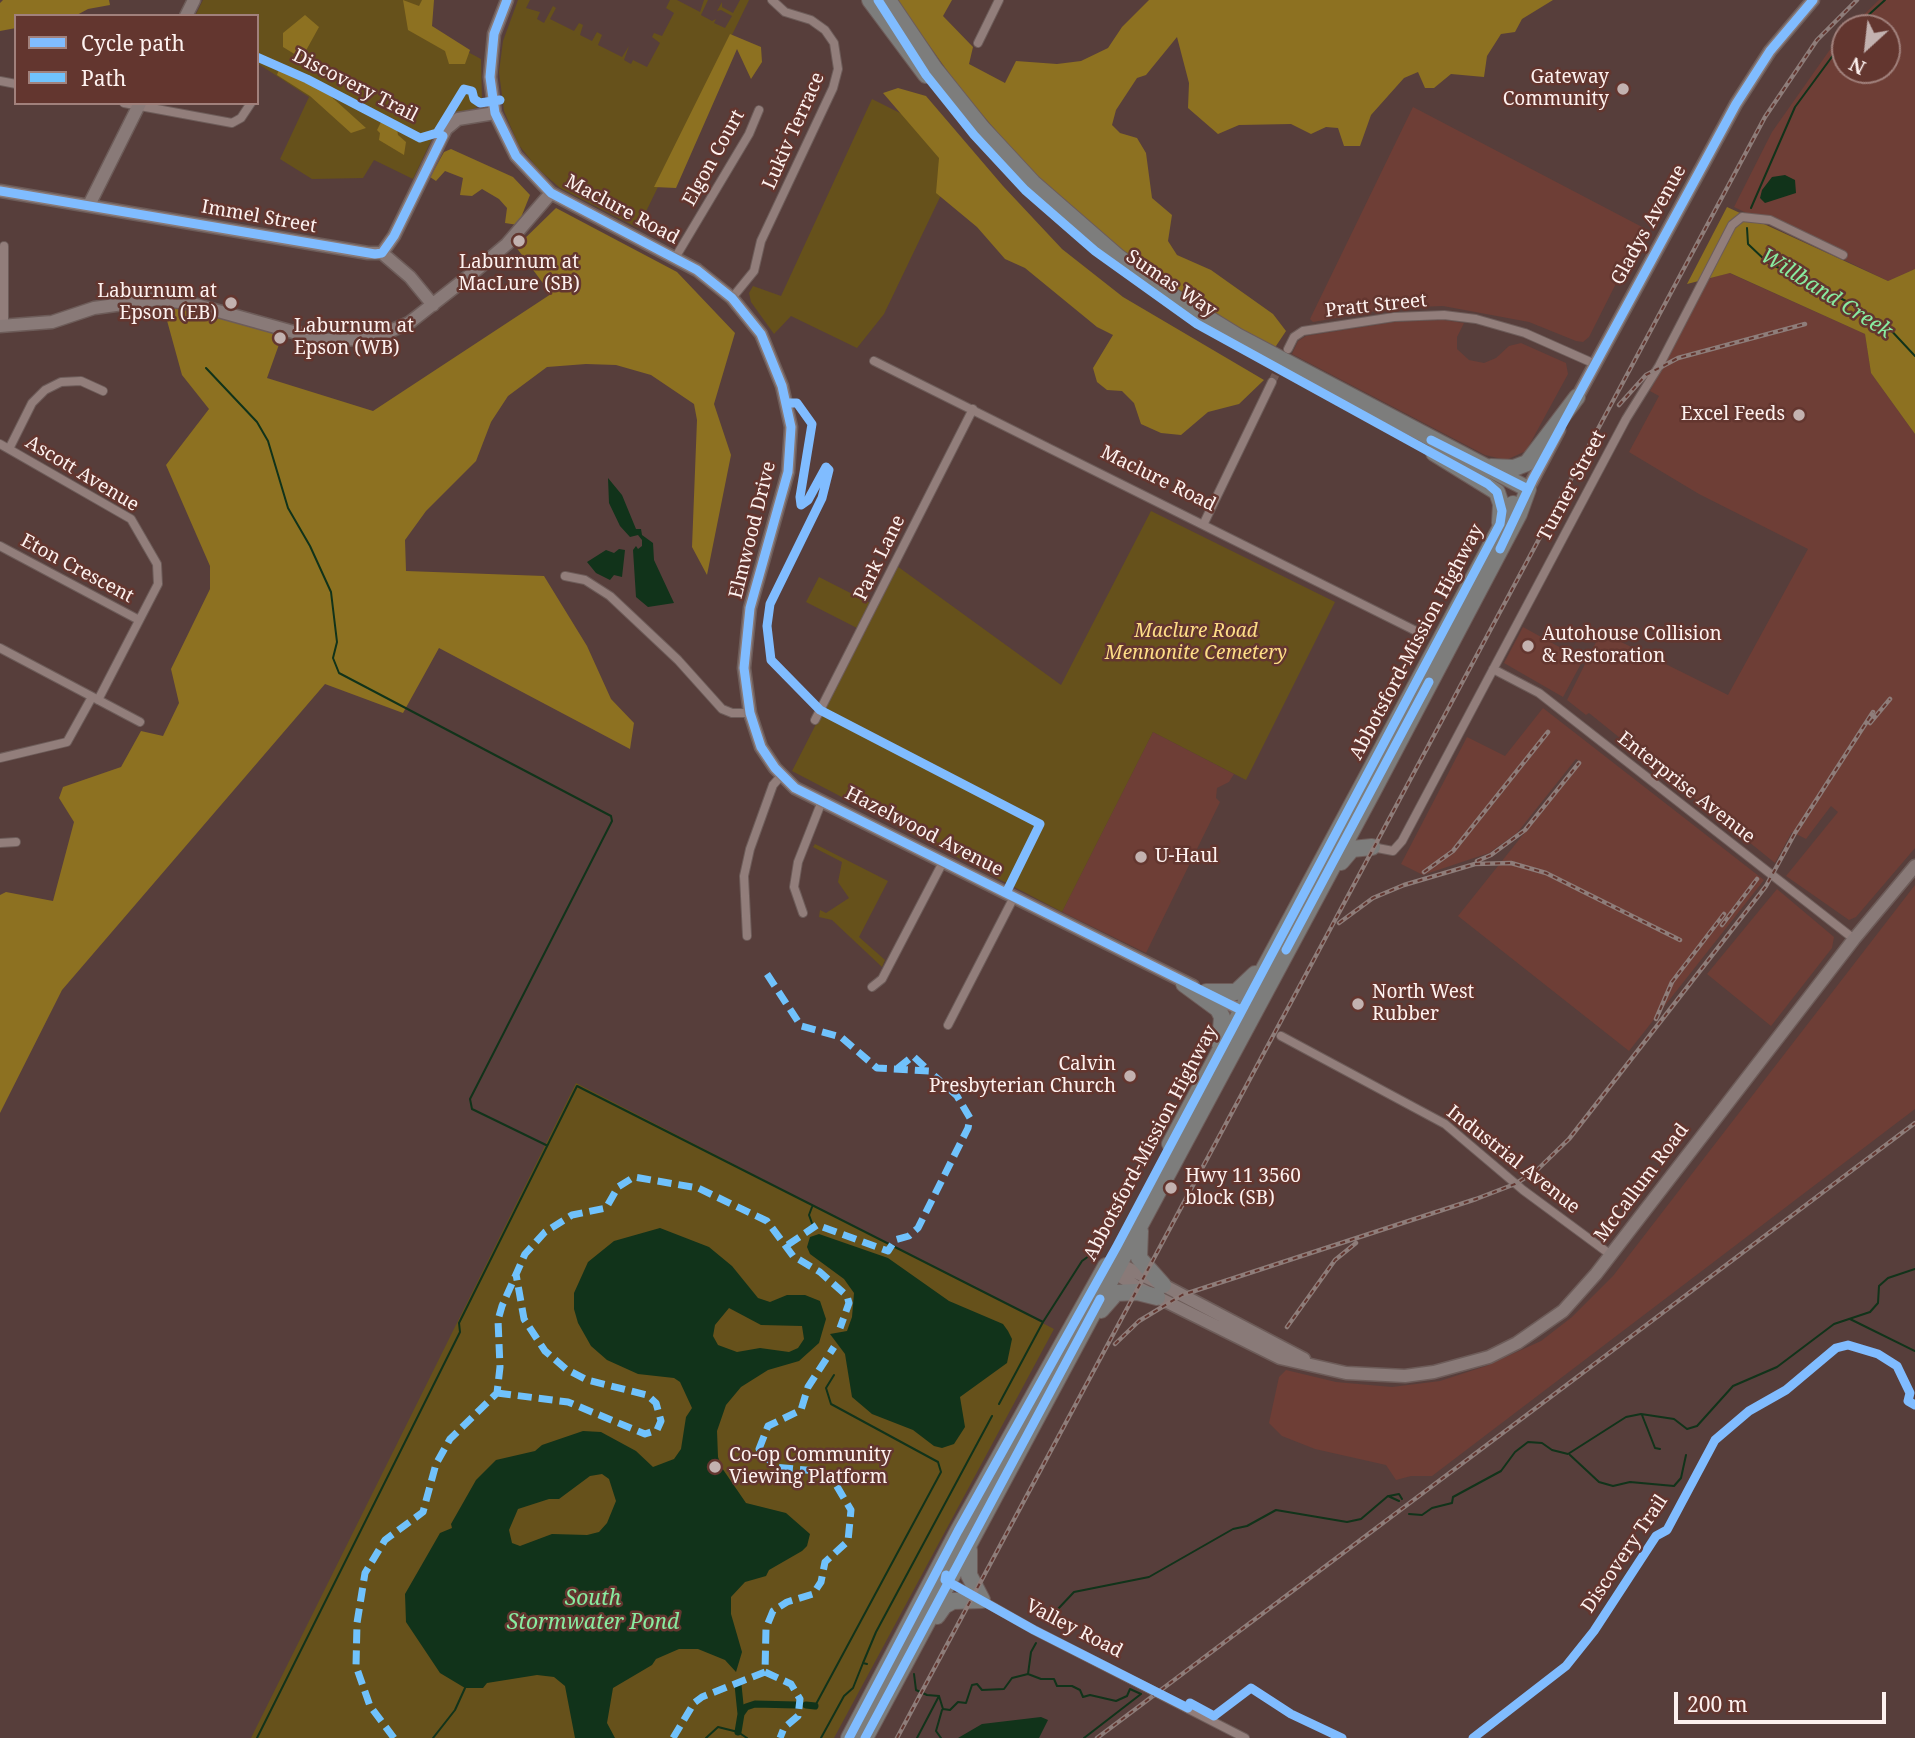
<!DOCTYPE html>
<style>
body{margin:0}
#map{position:relative;width:1915px;height:1738px;overflow:hidden;background:#573e3b;font-family:"Noto Serif",serif}
canvas{display:block}
.legend{position:absolute;left:14px;top:14px;width:245px;height:91px;box-sizing:border-box;background:#63362f;border:2px solid #a1817c;margin:0;padding:9px 12px;list-style:none;font-size:21px;color:#fdf1ef}
.legend li{display:flex;align-items:center;gap:14px;height:35px}
.legend b{width:35px;border:2px solid #a1817c}
.north{position:absolute;left:1831px;top:14px;width:70px;height:70px;box-sizing:border-box;background:#63362f;border:2px solid #a1817c;border-radius:50%;rotate:207deg;font-size:19px;font-weight:700;line-height:28px;text-align:center;color:#fdf1ef}
.north::after{content:'';display:block;margin:auto;width:24px;height:32px;background:#c3b2b0;clip-path:polygon(50% 0,100% 100%,50% 72%,0 100%)}
.scale{position:absolute;left:1674px;top:1692px;width:212px;height:32px;box-sizing:border-box;border:4px solid #fdf1ef;border-top:0;padding-left:9px;font-size:21px;line-height:24px;white-space:nowrap;color:#fdf1ef;-webkit-text-stroke:5px #63362f;paint-order:stroke}
</style>
<div id="map">
<canvas width="1915" height="1738"></canvas>
<ul class="legend">
<li><b style="height:9px;background:#80bcff"></b>Cycle path</li>
<li><b style="height:9px;background:#70c2fc"></b>Path</li>
</ul>
<div class="north">N</div>
<div class="scale">200 m</div>
</div>
<script>
const c = document.querySelector('canvas').getContext('2d');
c.lineJoin = 'round';
function paint(path, color) { c.fillStyle = color; c.fill(path, 'evenodd'); }
const poly = rows => new Path2D(rows.map(r => 'M' + r).join(''));
function stroke(path, color, width, dash) { c.strokeStyle = color; c.lineWidth = width; c.lineCap = dash ? 'butt' : 'round'; c.setLineDash(dash || []); c.stroke(path); }
function write(font, color, halo, rows, align = 'center') {
  c.font = font + ' "Noto Serif",serif'; c.lineWidth = 5; c.setLineDash([]); c.textBaseline = 'middle'; c.strokeStyle = halo; c.fillStyle = color; for (const [text, x, y, turn = 0] of rows) {
    c.save(); c.translate(x, y); c.rotate((+turn || 0) * Math.PI / 180); c.textAlign = isNaN(turn) ? turn : align; if (halo) c.strokeText(text, 0, 0); c.fillText(text, 0, 0); c.restore();
  }
}
const built = poly([
 [1879,0,1915,0,1915,269,1888,281,1734,207,1772,132,1829,51,1845,34,1845,70,1887,70,1887,28,1850,28],
 [1413,107,1644,228,1589,337,1583,342,1576,341,1529,322,1443,306,1393,308,1313,322,1310,319],
 [1729,273,1865,334,1871,373,1915,434,1915,848,1856,917,1849,920,1786,876,1838,812,1831,806,1806,839,1792,832,1775,863,1589,713,1586,715,1567,700,1601,632,1728,695,1808,549,1699,494,1629,452,1659,396,1650,391,1707,279],
 [1443,320,1464,323,1457,337,1457,349,1469,360,1484,363,1496,358,1509,346,1521,343,1566,363,1568,374,1526,451,1506,460,1485,455,1292,354,1298,341,1306,336,1395,322],
 [1523,627,1583,660,1563,697,1504,663],
 [1543,708,1764,880,1629,1051,1458,916,1581,762,1576,759,1517,833,1489,853,1423,875,1401,864,1467,737,1505,756],
 [1153,732,1234,774,1229,782,1217,788,1216,798,1220,802,1146,953,1062,912],
 [1915,885,1915,1109,1432,1476,1411,1476,1396,1480,1386,1465,1315,1449,1282,1436,1269,1423,1279,1377,1286,1370,1336,1382,1392,1387,1440,1381,1486,1366,1541,1341,1572,1317,1613,1276],
 [1777,889,1834,937,1832,948,1771,1026,1707,974]
]);
const green = poly([
 [203,0,429,0,425,29,481,59,482,101,476,108,442,118,413,179,374,160,363,178,312,179,280,159,309,97,257,63,257,16,195,16],
 [518,0,530,0,526,8,540,12,537,19,544,23,553,6,556,8,550,19,574,31,579,23,583,25,580,35,592,41,597,32,602,35,598,45,622,57,629,46,624,60,631,64,633,60,647,67,660,43,652,37,654,33,662,36,674,13,666,8,670,0,677,0,700,12,704,0,708,0,701,15,712,21,716,19,714,23,725,28,732,16,721,10,717,11,722,2,722,7,733,13,740,0,749,0,638,228,560,188,537,168,518,144,504,111,499,72,503,41],
 [872,99,912,119,948,162,943,191,884,314,857,348,791,316,774,334,751,302,749,293,753,286,781,296],
 [1151,511,1335,602,1246,780,1153,732,1062,912,792,771,897,566,1061,685],
 [819,577,870,603,857,628,806,602],
 [815,844,888,881,859,937,885,960,882,967,832,920,819,917,820,910,826,913,849,898,838,882,842,862,813,847],
 [576,1083,1054,1329,834,1738,251,1738]
]);
const forest = poly([
 [3,0,109,0,110,5,88,9,75,16,16,16,16,28,0,31,0,3],
 [403,0,419,6,422,0,434,0,432,26,470,50,465,64,449,64,445,51,408,30],
 [897,0,952,0,943,16,973,47,969,64,1005,83,1016,61,1057,64,1081,61,1108,48,1122,27,1149,0,1553,0,1522,19,1515,32,1501,34,1487,56,1484,77,1451,74,1434,88,1425,88,1418,72,1404,78,1371,115,1360,146,1344,146,1338,128,1326,127,1311,134,1291,124,1239,125,1218,134,1188,108,1189,83,1177,37,1146,75,1137,78,1116,110,1112,125,1120,133,1137,138,1146,153,1152,198,1172,215,1168,241,1177,255,1211,270,1273,314,1286,331,1274,349,1207,311,1121,253,1037,179,958,86],
 [305,15,319,27,303,56,296,55,283,47,283,33],
 [730,34,761,47,762,62,751,79,737,49,676,188,654,187],
 [279,69,325,91,366,128,351,133,310,96,277,75],
 [898,88,926,96,1003,186,1062,249,1123,297,1264,380,1239,404,1208,412,1181,435,1161,433,1141,424,1134,403,1122,391,1107,390,1097,382,1093,368,1113,335,1097,327,1025,268,1005,259,977,227,936,193,939,158,883,93],
 [382,120,397,129,398,135,406,142,404,155,379,140,380,133,377,130],
 [451,149,513,177,530,195,518,225,505,223,507,208,499,199,482,189,472,196,460,195,463,178,445,171,436,181,430,177,444,152],
 [1727,207,1888,281,1915,269,1915,434,1871,373,1865,334,1730,273,1687,284],
 [556,208,677,272,735,333,714,404,731,455,707,575,692,547,697,420,694,404,651,375,616,365,586,364,547,367,508,396,491,422,476,461,426,511,405,540,406,571,544,576,587,646,611,699,634,723,630,749,439,648,403,713,325,684,62,990,0,1113,0,895,6,892,53,901,74,822,59,798,63,787,121,767,141,731,163,736,179,703,171,669,210,589,210,566,166,465,209,409,182,375,163,306,191,309,282,336,267,378,373,411,551,294,516,247]
]);
const water = poly([
 [1785,175,1795,180,1796,193,1765,203,1760,198,1762,190,1772,177],
 [608,478,622,495,636,529,641,529,642,535,653,543,654,560,674,603,648,607,636,597,633,550,636,546,638,549,642,546,642,540,638,535,630,537,620,526,609,503],
 [619,549,625,550,622,577,614,575,610,580,596,573,587,562,606,550,614,553],
 [660,1228,709,1247,732,1266,758,1298,770,1302,787,1295,805,1295,820,1301,826,1319,819,1343,799,1361,768,1370,741,1387,726,1405,717,1431,718,1457,722,1468,746,1503,786,1513,810,1534,807,1546,802,1551,769,1570,766,1576,745,1582,731,1597,731,1614,742,1652,736,1672,725,1660,698,1649,679,1649,656,1659,652,1665,613,1688,607,1723,615,1738,575,1738,565,1686,554,1677,537,1675,487,1683,483,1688,465,1688,440,1673,406,1622,405,1594,440,1533,452,1528,451,1524,476,1480,496,1460,535,1451,542,1445,583,1431,601,1432,636,1451,653,1467,674,1459,681,1449,686,1417,692,1408,680,1382,674,1378,638,1374,607,1360,591,1346,578,1323,574,1309,574,1293,588,1262,614,1241],
 [729,1308,761,1325,802,1326,804,1339,798,1348,789,1352,760,1348,737,1352,718,1345,713,1336,715,1325],
 [602,1474,609,1479,616,1501,607,1523,599,1532,587,1535,552,1534,520,1546,512,1543,509,1530,518,1509,549,1499,559,1499,590,1476],
 [819,1234,888,1258,949,1301,1003,1324,1008,1331,1012,1339,1007,1363,960,1397,965,1427,954,1444,942,1448,934,1446,913,1430,872,1414,852,1397,845,1354,830,1334,847,1331,852,1317,854,1293,844,1279,810,1254,807,1247,810,1237],
 [1041,1717,1048,1720,1039,1738,958,1738,982,1724]
]);
const stream = poly([
 [1854,28,1885,0],
 [1751,208,1795,107,1845,39],
 [1747,228,1748,244,1767,262,1848,302,1887,326,1915,356],
 [206,368,257,422,268,441,288,508,310,546,331,592,337,642,333,658,339,673,611,816,612,821,470,1099,472,1109,546,1145],
 [812,1207,809,1215,813,1226],
 [1850,1319,1915,1351],
 [999,1404,1043,1322,1082,1261,1093,1253],
 [1642,1415,1655,1448,1660,1449],
 [1570,1455,1599,1482,1613,1486,1630,1482,1674,1486,1681,1478,1686,1455],
 [1389,1496,1399,1494,1402,1499],
 [1409,1514,1422,1515,1432,1508,1452,1503,1453,1497,1501,1471,1515,1452,1528,1442,1542,1443,1552,1450,1568,1454,1626,1417,1641,1414,1674,1419,1687,1429,1697,1426,1733,1386,1777,1367,1834,1324,1870,1312,1878,1303,1879,1286,1888,1278,1915,1269],
 [1051,1625,1057,1610,1074,1592,1149,1577,1233,1529,1247,1526,1276,1510,1347,1522,1361,1519,1388,1496,1399,1501],
 [863,1663,876,1632,992,1416],
 [914,1674,916,1690,927,1695,939,1696,943,1709,950,1710,958,1702,966,1703,972,1685,977,1684,982,1690,1004,1689,1012,1678,1028,1674,1031,1652,1036,1643],
 [1028,1674,1041,1679,1054,1679,1057,1686,1072,1686,1080,1690,1083,1697,1090,1695,1116,1701,1127,1696,1130,1689,1141,1694,1084,1738],
 [815,1706,941,1472,938,1462,831,1404,826,1388,834,1375],
 [257,1738,460,1332,459,1323,577,1086,1043,1322],
 [433,1738,455,1710,465,1688],
 [706,1738,718,1727,738,1732,747,1738],
 [821,1738,844,1696,853,1688,863,1663,867,1664],
 [917,1738,939,1696],
 [941,1738,936,1731,942,1710]
]);
const canal = poly([
 [738,1685,741,1714],
 [806,1705,815,1706],
 [738,1732,741,1714,746,1707,755,1704,796,1705]
]);
const streetTunnel = poly([
 [1272,382,1288,349]
]);
const street = poly([
 [978,43,999,0],
 [0,81,16,84],
 [124,103,232,123,241,118,251,103],
 [4,246,4,326],
 [675,258,749,134,759,110],
 [732,298,754,271,761,241,833,88,838,69,834,43,825,30,811,20,785,12,772,0],
 [1288,349,1294,337,1303,331,1394,317,1444,315,1476,319,1525,333,1595,364],
 [874,361,1424,635],
 [0,444,131,519,157,564,158,584,98,700],
 [9,449,32,403,45,390,61,382,81,381,103,391],
 [1204,523,1272,382],
 [0,546,139,620],
 [565,576,585,580,610,596,678,660,722,709,732,713,750,713],
 [0,648,140,722],
 [1493,669,1539,693,1854,939],
 [815,720,973,409],
 [0,758,67,742,92,697],
 [0,843,16,842],
 [1372,847,1393,851,1402,841,1626,419,1659,366,1732,225,1742,217,1770,220,1843,255],
 [803,913,794,887,798,862,822,801],
 [747,936,744,876,750,849,773,785,781,776],
 [872,987,882,979,943,862],
 [948,1025,1014,897],
 [1281,1036,1445,1124,1523,1190,1611,1255],
 [948,1581,1034,1630,1245,1738]
]);
const secondary = poly([
 [507,0,494,34,490,77,495,113,516,156,551,193,697,270,732,298,761,334,782,386,791,427,788,472,750,608,744,668,750,713,761,747,775,768,795,788,1193,986],
 [186,16,194,0],
 [0,191,368,253,382,253,410,277,433,305],
 [89,205,140,103],
 [382,253,394,236,446,129,458,119,495,113],
 [0,326,52,322,94,308,159,299,193,304,322,340,371,339,409,323,474,272,507,244,551,193],
 [1573,405,1736,104,1770,51,1813,0],
 [1528,489,1559,430],
 [1209,994,1241,1010],
 [1111,1265,1119,1264,1163,1285,1304,1359],
 [1110,1270,1139,1288,1280,1358,1346,1373,1405,1376,1434,1372,1489,1357,1517,1343,1563,1311,1596,1274,1854,939,1915,866]
]);
const highway = poly([
 [870,0,926,75],
 [1434,453,1497,492,1501,504,1500,523],
 [1491,467,1514,468,1527,463,1577,397],
 [1341,862,1352,849,1372,847],
 [1184,984,1218,1009,1222,1017,1220,1044],
 [1206,992,1236,992,1255,974],
 [1170,1144,1513,504],
 [1140,1231,1139,1258,1163,1285],
 [1101,1310,1116,1293,1137,1292,1157,1297],
 [969,1550,969,1575,982,1600],
 [937,1616,944,1606,953,1601,982,1600],
 [849,1738,958,1531,1106,1266],
 [865,1738,1373,791,1519,514,1528,489,1237,336,1180,301,1118,257,1033,183,982,128,934,68,888,0]
]);
const rail = poly([
 [1619,405,1646,375,1678,358,1805,324],
 [1870,723,1890,699],
 [1477,861,1491,855,1525,830,1579,763],
 [1424,872,1453,851,1548,732],
 [1339,923,1373,898,1404,885,1475,864,1511,863,1546,873,1680,940],
 [1722,925,1757,879],
 [1656,1019,1672,982,1724,914],
 [1287,1327,1335,1260,1356,1243],
 [1115,1344,1139,1321,1182,1295,1476,1199,1515,1184,1536,1171,1569,1139,1766,886,1795,833,1873,712],
 [897,1738,1765,117,1817,40,1857,0],
 [1097,1738,1915,1123]
]);
const quiet = poly([
 [767,974,801,1026,841,1037,877,1068,929,1071,957,1096,970,1118,968,1128,918,1228,909,1236,895,1240,888,1251,817,1225,786,1246],
 [898,1068,913,1056,929,1071],
 [497,1393,568,1402,645,1434,657,1430,661,1421,656,1403,647,1395,587,1380,566,1369,545,1351,524,1319,516,1274],
 [765,1672,791,1684,800,1699,798,1716,784,1728,780,1738],
 [394,1738,370,1706,356,1666,357,1623,365,1573,385,1540,423,1512,436,1464,450,1439,497,1393,500,1367,498,1320,502,1306,525,1254,545,1232,572,1215,606,1208,618,1187,634,1177,698,1188,767,1221,793,1256,820,1272,847,1296,849,1303,840,1328],
 [673,1738,694,1703,702,1697,765,1672,766,1628,773,1611,787,1602,813,1594,821,1582,825,1562,848,1541,851,1510,835,1483,816,1471,775,1467,759,1449,768,1426,801,1410,808,1387,834,1347]
]);
const cycleway = poly([
 [507,0,494,34,490,77,495,113,516,156,551,193,697,270,732,298,761,334,782,386,791,427,788,472,750,608,744,668,750,713,761,747,775,768,795,788,1241,1010],
 [257,57,307,79,420,138,437,133],
 [437,133,464,89,472,91,474,99,480,103,500,100],
 [0,191,375,254,382,253,394,236,443,136,437,133],
 [787,403,797,403,812,424,800,497,801,505,808,500,826,467,829,470,822,498,770,604,767,626,771,660,820,710,1040,824,1006,893],
 [1431,440,1528,489],
 [1500,549,1533,479,1736,104,1770,51,1813,0],
 [1286,950,1429,682],
 [946,1575,945,1580,1034,1630,1188,1708,1190,1703,1214,1716,1251,1688,1291,1714,1342,1738],
 [849,1738,958,1531,1117,1246,1500,524,1502,511,1497,492,1488,484,1197,324,1095,251,1025,190,974,135,926,75,878,0],
 [865,1738,1100,1299],
 [1473,1738,1566,1666,1594,1631,1656,1536,1667,1530,1715,1440,1749,1411,1786,1390,1836,1348,1848,1345,1878,1354,1897,1366,1910,1393,1908,1401,1915,1405]
]);
const markers = [
 [1623,89,7,"#c3b2b0"],
 [519,241,7,"#c3b2b0"],
 [231,303,7,"#c3b2b0"],
 [280,338,7,"#c3b2b0"],
 [1799,415,7,"#c3b2b0"],
 [1528,646,7,"#c3b2b0"],
 [1141,857,7,"#c3b2b0"],
 [1358,1004,7,"#c3b2b0"],
 [1130,1076,7,"#c3b2b0"],
 [1171,1188,7,"#c3b2b0"],
 [715,1467,7,"#c3b2b0"]
];
const poiNames = [
 ["Gateway",1609,78,"right"],
 ["Community",1609,100,"right"],
 ["Laburnum at",519,263,"center"],
 ["MacLure (SB)",519,285,"center"],
 ["Laburnum at",217,292,"right"],
 ["Epson (EB)",217,314,"right"],
 ["Laburnum at",294,327],
 ["Epson (WB)",294,349],
 ["Excel Feeds",1785,415,"right"],
 ["Autohouse Collision",1542,635],
 ["& Restoration",1542,657],
 ["U-Haul",1155,857],
 ["North West",1372,993],
 ["Rubber",1372,1015],
 ["Calvin",1116,1065,"right"],
 ["Presbyterian Church",1116,1087,"right"],
 ["Hwy 11 3560",1185,1177],
 ["block (SB)",1185,1199],
 ["Co-op Community",729,1456],
 ["Viewing Platform",729,1478]
];
const streetNames = [
 ["Discovery Trail",355,86,27],
 ["Lukiv Terrace",794,131,-66],
 ["Elgon Court",714,158,-61],
 ["Maclure Road",622,210,28],
 ["Immel Street",259,217,10],
 ["Gladys Avenue",1649,225,-61],
 ["Sumas Way",1171,284,34],
 ["Pratt Street",1376,306,-6],
 ["Ascott Avenue",82,474,31],
 ["Maclure Road",1158,479,26],
 ["Turner Street",1572,486,-62],
 ["Elmwood Drive",753,530,-76],
 ["Park Lane",880,558,-64],
 ["Eton Crescent",77,569,28],
 ["Abbotsford-Mission Highway",1417,642,-62],
 ["Enterprise Avenue",1686,788,38],
 ["Hazelwood Avenue",924,832,27],
 ["Abbotsford-Mission Highway",1151,1143,-62],
 ["Industrial Avenue",1513,1160,38],
 ["McCallum Road",1642,1183,-53],
 ["Discovery Trail",1625,1554,-56],
 ["Valley Road",1074,1629,27]
];
const parkNames = [
 ["Maclure Road",1196,632],
 ["Mennonite Cemetery",1196,654]
];
const waterNames = [
 ["Willband Creek",1826,294,32],
 ["South",593,1599],
 ["Stormwater Pond",593,1623]
];
paint(built, '#6e3e36');
paint(green, '#66511b');
paint(forest, '#8d7121');
paint(water, '#11331a');
stroke(stream, '#11331a', 2);
stroke(canal, '#11331a', 7);
stroke(streetTunnel, '#705956', 8, [8, 4]);
stroke(street, '#6d5c59', 10);
stroke(secondary, '#6d5c59', 15);
stroke(highway, '#6d5c59', 18);
stroke(street, '#927e7b', 8);
stroke(secondary, '#897a78', 12);
stroke(highway, '#7d7d7c', 16);
stroke(rail, '#8e7d7a', 4.5);
stroke(rail, '#63362f', 2, [5]);
stroke(quiet, '#70c2fc', 7, [14, 7]);
stroke(cycleway, '#80bcff', 9);
for (const [x, y, r, color] of markers) { const dot = new Path2D(); dot.arc(x, y, r, 0, 2 * Math.PI); c.fillStyle = color; c.fill(dot); stroke(dot, '#63362f', 2.5); }
write('19px', '#fdf1ef', '#63362f', poiNames, 'left');
write('19px', '#fdf1ef', '#63362f', streetNames);
write('italic 19px', '#fddd86', '#63362f', parkNames);
write('italic 21px', '#88eba0', '#63362f', waterNames);
</script>
